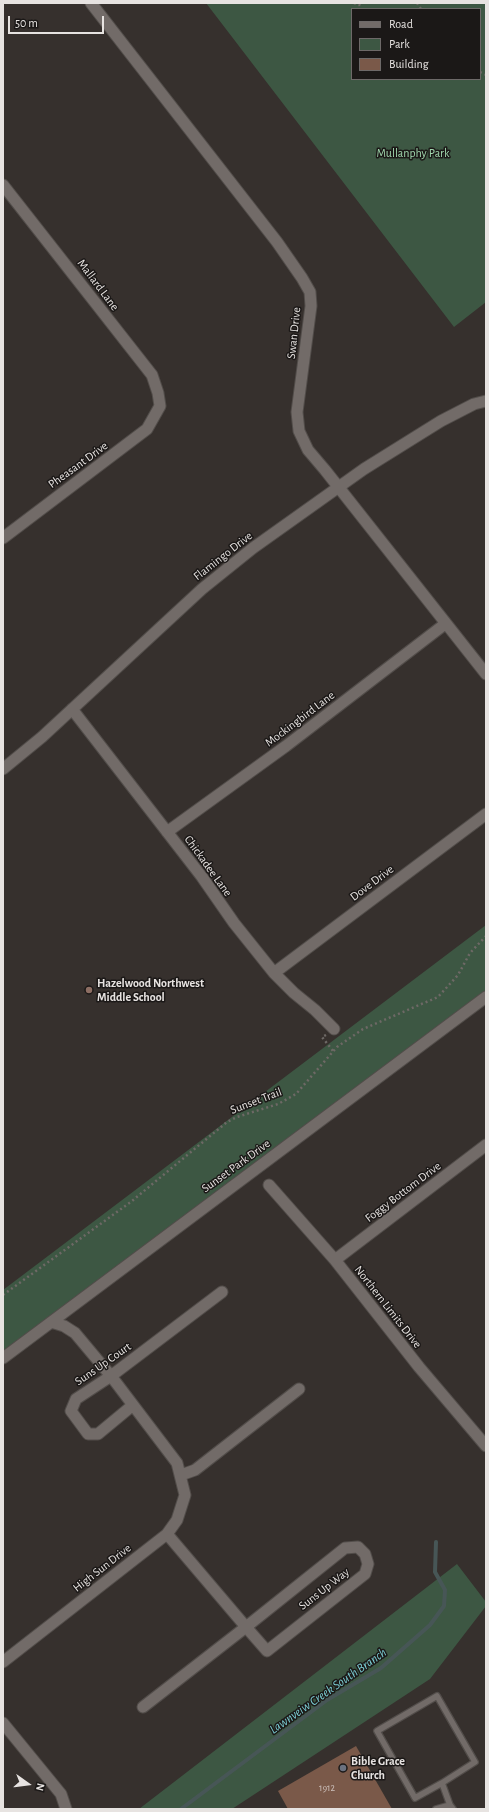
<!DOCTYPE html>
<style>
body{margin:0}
#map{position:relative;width:489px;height:1812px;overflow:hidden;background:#36302d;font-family:"Alegreya Sans",sans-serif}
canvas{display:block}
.frame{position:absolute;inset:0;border:4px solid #e7e3e1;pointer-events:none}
.legend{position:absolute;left:351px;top:8px;width:130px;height:72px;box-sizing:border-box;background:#1b1817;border:1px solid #6d6968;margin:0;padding:5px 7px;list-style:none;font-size:12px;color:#e7e3e1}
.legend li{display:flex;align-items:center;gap:8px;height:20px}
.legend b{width:20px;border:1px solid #6d6968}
.north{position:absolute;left:8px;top:1764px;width:40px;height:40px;-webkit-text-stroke:3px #1b1817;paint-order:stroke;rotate:104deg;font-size:11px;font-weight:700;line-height:16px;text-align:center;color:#e7e3e1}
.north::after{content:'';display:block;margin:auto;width:14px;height:18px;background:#e7e3e1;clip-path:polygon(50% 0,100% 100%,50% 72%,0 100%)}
.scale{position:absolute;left:8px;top:16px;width:96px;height:18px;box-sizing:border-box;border:2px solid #e7e3e1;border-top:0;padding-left:5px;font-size:12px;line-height:14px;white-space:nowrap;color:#e7e3e1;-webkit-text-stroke:3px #1b1817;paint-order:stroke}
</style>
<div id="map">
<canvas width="489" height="1812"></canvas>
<div class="frame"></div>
<ul class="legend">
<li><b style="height:5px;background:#726b68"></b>Road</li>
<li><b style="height:11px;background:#3d5743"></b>Park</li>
<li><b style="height:11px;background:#7a5949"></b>Building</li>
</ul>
<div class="north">N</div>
<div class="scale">50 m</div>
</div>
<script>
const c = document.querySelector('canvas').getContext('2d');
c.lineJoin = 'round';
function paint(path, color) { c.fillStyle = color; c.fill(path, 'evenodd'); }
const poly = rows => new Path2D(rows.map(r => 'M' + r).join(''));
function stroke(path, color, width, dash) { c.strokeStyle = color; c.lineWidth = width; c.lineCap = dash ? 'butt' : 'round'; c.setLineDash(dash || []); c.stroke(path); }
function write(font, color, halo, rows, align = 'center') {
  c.font = font + ' "Alegreya Sans",sans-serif'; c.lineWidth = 3; c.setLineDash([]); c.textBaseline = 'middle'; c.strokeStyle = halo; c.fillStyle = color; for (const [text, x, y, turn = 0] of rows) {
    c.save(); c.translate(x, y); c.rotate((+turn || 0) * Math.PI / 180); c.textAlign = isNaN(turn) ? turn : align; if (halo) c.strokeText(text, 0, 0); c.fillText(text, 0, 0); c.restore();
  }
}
const green = poly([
 [206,3,486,3,486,302,454,327],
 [352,9,480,9,480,79,352,79],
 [486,925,486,990,3,1351,3,1290],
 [457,1564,486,1602,486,1606,430,1679,232,1809,139,1809]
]);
const stream = poly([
 [181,1809,327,1700,381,1668,430,1625,444,1606,445,1590,435,1572,436,1542]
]);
const building = poly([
 [356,1746,392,1809,288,1809,278,1791]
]);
const path = poly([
 [354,3,359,5,361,3],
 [417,3,421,9],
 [480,72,486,75],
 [326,1035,322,1037,333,1051],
 [3,1295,132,1201,227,1122,237,1117,278,1104,296,1094,337,1047,363,1029,438,997,458,975,470,953,486,936]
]);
const lane = poly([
 [442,1783,415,1798,377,1731,437,1696,475,1762,442,1783,450,1805],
 [436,1809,450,1805,453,1809]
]);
const street = poly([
 [91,3,277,242,302,278,310,292,311,306,297,412,299,431,308,450,325,470,486,674],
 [3,185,152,375,158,393,160,406,147,429,3,538],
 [72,709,202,877,234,923,274,973,294,993,315,1010,334,1029],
 [3,769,42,737,202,589,253,548,364,469,441,421,474,404,486,401],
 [167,832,286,746,445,624],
 [274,973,486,814],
 [269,1185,335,1260,419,1367,486,1446],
 [335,1260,486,1145],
 [3,1358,486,997],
 [133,1405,98,1434,88,1434,71,1411,76,1399,111,1376,222,1292],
 [181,1475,195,1470,299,1389],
 [3,1662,167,1534,177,1520,185,1495,177,1463,111,1376,75,1333,64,1326,51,1322],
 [143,1707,246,1627,345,1548,358,1547,365,1554,368,1564,365,1574,267,1651,246,1627,167,1534],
 [3,1723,61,1794,66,1809]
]);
const markers = [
 [89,990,4,"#8d6e63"],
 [343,1768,4,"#6b7280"]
];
const numberNames = [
 ["1912",327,1788]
];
const parkNames = [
 ["Mullanphy Park",413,153]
];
const streetNames = [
 ["Mallard Lane",98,285,53],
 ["Swan Drive",294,333,-84],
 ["Pheasant Drive",78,465,-36],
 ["Flamingo Drive",223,556,-38],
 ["Mockingbird Lane",300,719,-37],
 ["Chickadee Lane",208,866,54],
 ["Dove Drive",372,883,-37],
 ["Sunset Trail",256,1101,-21],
 ["Sunset Park Drive",236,1166,-36],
 ["Foggy Bottom Drive",403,1192,-37],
 ["Northern Limits Drive",388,1307,52],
 ["Suns Up Court",103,1364,-35],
 ["High Sun Drive",102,1568,-38],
 ["Suns Up Way",324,1589,-38]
];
const poiNames = [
 ["Hazelwood Northwest",97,983],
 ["Middle School",97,997],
 ["Bible Grace",351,1761],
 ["Church",351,1775]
];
const waterNames = [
 ["Lawnveiw Creek South Branch",328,1691,-35]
];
paint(green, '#3d5743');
stroke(stream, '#475656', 4);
paint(building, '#7a5949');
stroke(lane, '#524d4a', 8);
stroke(street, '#524d4a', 13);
stroke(path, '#6e6966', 2.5, [2, 3]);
stroke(lane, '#726b68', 5.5);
stroke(street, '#726b68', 11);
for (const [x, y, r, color] of markers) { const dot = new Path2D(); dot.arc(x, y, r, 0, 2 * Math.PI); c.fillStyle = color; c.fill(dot); stroke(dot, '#1b1817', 1.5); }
write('10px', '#ccc0bb', null, numberNames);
write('12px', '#a2d9af', '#1b1817', parkNames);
write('12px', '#e7e3e1', '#1b1817', streetNames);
write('bold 12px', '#e7e3e1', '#1b1817', poiNames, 'left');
write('italic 13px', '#7cced4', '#1b1817', waterNames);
</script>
